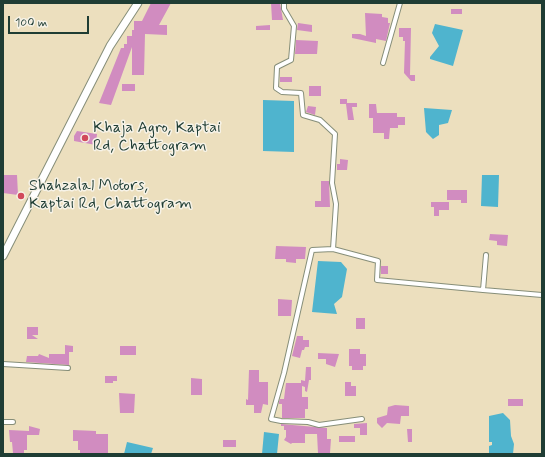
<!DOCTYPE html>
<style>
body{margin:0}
#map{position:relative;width:545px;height:457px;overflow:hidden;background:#ecdfbe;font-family:Mynerve,sans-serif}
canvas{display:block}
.frame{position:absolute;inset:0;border:4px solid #1f3d34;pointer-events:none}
.scale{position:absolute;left:8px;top:16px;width:81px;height:18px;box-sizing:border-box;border:2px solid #1f3d34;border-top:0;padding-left:5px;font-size:12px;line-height:14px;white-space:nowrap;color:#1f3d34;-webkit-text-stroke:3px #f7f3e8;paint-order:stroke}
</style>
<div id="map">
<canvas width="545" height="457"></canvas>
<div class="frame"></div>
<div class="scale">100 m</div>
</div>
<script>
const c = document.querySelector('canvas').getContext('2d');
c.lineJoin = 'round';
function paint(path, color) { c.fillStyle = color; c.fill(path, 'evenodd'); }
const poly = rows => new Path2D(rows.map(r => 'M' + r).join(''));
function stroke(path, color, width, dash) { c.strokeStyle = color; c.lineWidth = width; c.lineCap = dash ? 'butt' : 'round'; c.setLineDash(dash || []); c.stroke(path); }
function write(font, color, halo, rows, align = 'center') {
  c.font = font + ' Mynerve,sans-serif'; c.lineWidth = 3; c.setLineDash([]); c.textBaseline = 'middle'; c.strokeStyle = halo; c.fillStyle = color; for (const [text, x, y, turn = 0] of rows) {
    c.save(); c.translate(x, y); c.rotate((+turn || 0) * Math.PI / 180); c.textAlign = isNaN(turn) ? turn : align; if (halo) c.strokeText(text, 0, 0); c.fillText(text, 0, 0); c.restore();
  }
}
const water = poly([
 [435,24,463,30,453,66,430,59,430,57,439,46,432,33],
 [263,100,294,101,294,152,263,151],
 [424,108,452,110,448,123,439,125,439,135,433,139,426,132],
 [482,175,499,175,498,207,481,206],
 [318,261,341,262,347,269,342,297,334,304,337,314,312,312],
 [503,413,510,420,511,436,514,444,513,454,489,454,489,446,492,445,492,442,489,442,489,416],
 [264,432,279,434,277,454,262,454],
 [127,442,153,448,151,454,124,454]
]);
const building = poly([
 [151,3,171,3,159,25,167,25,167,35,145,34,144,75,132,75,132,47,111,105,99,103,121,48,124,48,124,44,127,44,127,36,132,36,132,30,134,30,134,21,142,21],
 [271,3,280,3,283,20,272,20],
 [451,9,462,9,462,14,451,14],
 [365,13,382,14,382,17,388,18,388,23,390,23,386,41,376,39,376,43,352,38,352,34,360,34,366,36],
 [298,23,312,25,312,32,297,30],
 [270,25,270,30,256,30,256,26],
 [399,28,411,28,410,75,415,75,415,81,411,81,404,73,405,41,403,41,403,37,399,37],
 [296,40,318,41,317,54,295,54],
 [280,77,292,77,292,82,280,82],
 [122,84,135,84,135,91,122,91],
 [309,86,321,86,321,96,309,96],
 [340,99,347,99,347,103,357,103,357,107,352,107,354,120,348,120,346,104,340,104],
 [369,104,376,104,377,113,397,113,397,117,405,117,405,125,398,125,398,128,390,128,389,139,384,139,384,133,373,133,373,118,369,118],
 [308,106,316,107,315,115,306,112],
 [77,131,97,134,96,145,74,141,74,136],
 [340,159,348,160,347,170,337,170,337,164,340,164],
 [3,175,17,175,18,195,3,193],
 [321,181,329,181,330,207,315,207,315,201,321,201],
 [447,190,467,190,467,203,461,203,461,200,447,200],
 [431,202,449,202,449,210,439,210,439,216,434,216,434,207,431,207],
 [490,234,508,235,507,246,497,245,497,241,489,240],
 [276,246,306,247,305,259,296,259,296,263,286,262,286,259,275,259],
 [381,266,388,266,388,274,381,274],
 [278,299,292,300,291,316,278,316],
 [356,318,365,318,365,329,356,329],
 [27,327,38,327,38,335,32,335,38,339,27,339],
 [297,336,303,336,303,340,309,340,309,347,305,347,304,350,302,350,300,358,292,356],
 [65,345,73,346,73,352,69,352,69,365,26,362,27,356,38,356,39,354,49,358,49,354,65,354],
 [120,346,136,346,136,355,120,355],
 [349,349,360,349,360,354,366,354,366,366,363,366,363,370,352,370,352,366,349,366],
 [318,353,339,354,335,367,326,364,326,359,318,359],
 [306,367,311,367,311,380,309,380,307,392,305,391,305,387,302,386,302,397,308,397,308,409,305,409,305,418,282,418,282,404,279,404,279,402,280,399,284,399,286,383,301,383,301,380,305,381],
 [249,370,259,370,259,382,268,382,268,405,263,404,261,413,254,413,254,405,246,405,246,399,248,400],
 [105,376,117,376,117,381,113,381,113,383,105,383],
 [191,378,202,379,202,395,191,395],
 [345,382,351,382,351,386,356,386,356,396,345,396],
 [119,393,135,394,134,413,120,413],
 [508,399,523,399,523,406,508,406],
 [395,405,409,406,409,416,401,416,400,424,387,423,382,428,377,423,377,418,387,415,388,407],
 [367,423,367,435,360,435,360,428,354,428,354,424],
 [281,424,327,428,327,439,331,439,330,453,318,453,317,434,305,434,305,443,292,443,291,444,284,440,286,437,286,430,284,430,284,426,281,426],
 [29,426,40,429,39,435,27,435,27,450,24,450,24,453,13,453,12,442,10,442,9,430,29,431],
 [407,429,412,429,412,442,408,442],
 [73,430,96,431,96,434,108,434,108,453,80,454,80,450,78,450,78,441,73,441],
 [339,436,355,436,355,442,339,442],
 [223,440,236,440,236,447,223,447]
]);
const street = poly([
 [284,3,284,9,294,26,291,60,277,67,276,88,282,92,301,93,303,115,320,120,335,134,332,183,336,204,333,249],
 [383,63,400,3],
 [486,255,483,290,542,295],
 [3,364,68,368],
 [362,419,319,425,308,422,281,421,271,419,284,373,312,250,333,249,378,261,377,280,483,290],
 [3,422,13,422]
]);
const primary = poly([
 [3,256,110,46,138,3]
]);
const markers = [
 [85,138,4,"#d1495b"],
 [21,196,4,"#d1495b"]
];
const poiNames = [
 ["Khaja Agro, Kaptai",93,129],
 ["Rd, Chattogram",93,147],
 ["Shahzalal Motors,",29,187],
 ["Kaptai Rd, Chattogram",29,205]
];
paint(water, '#4fb4ce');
paint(building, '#d18cc0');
stroke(street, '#868e79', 6);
stroke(primary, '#868e79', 9);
stroke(street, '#fff', 4);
stroke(primary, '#fff', 7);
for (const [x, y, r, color] of markers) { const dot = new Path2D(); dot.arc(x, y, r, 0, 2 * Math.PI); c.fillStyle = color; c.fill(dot); stroke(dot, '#f7f3e8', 1.5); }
write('16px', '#1f3d34', '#f7f3e8', poiNames, 'left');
</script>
